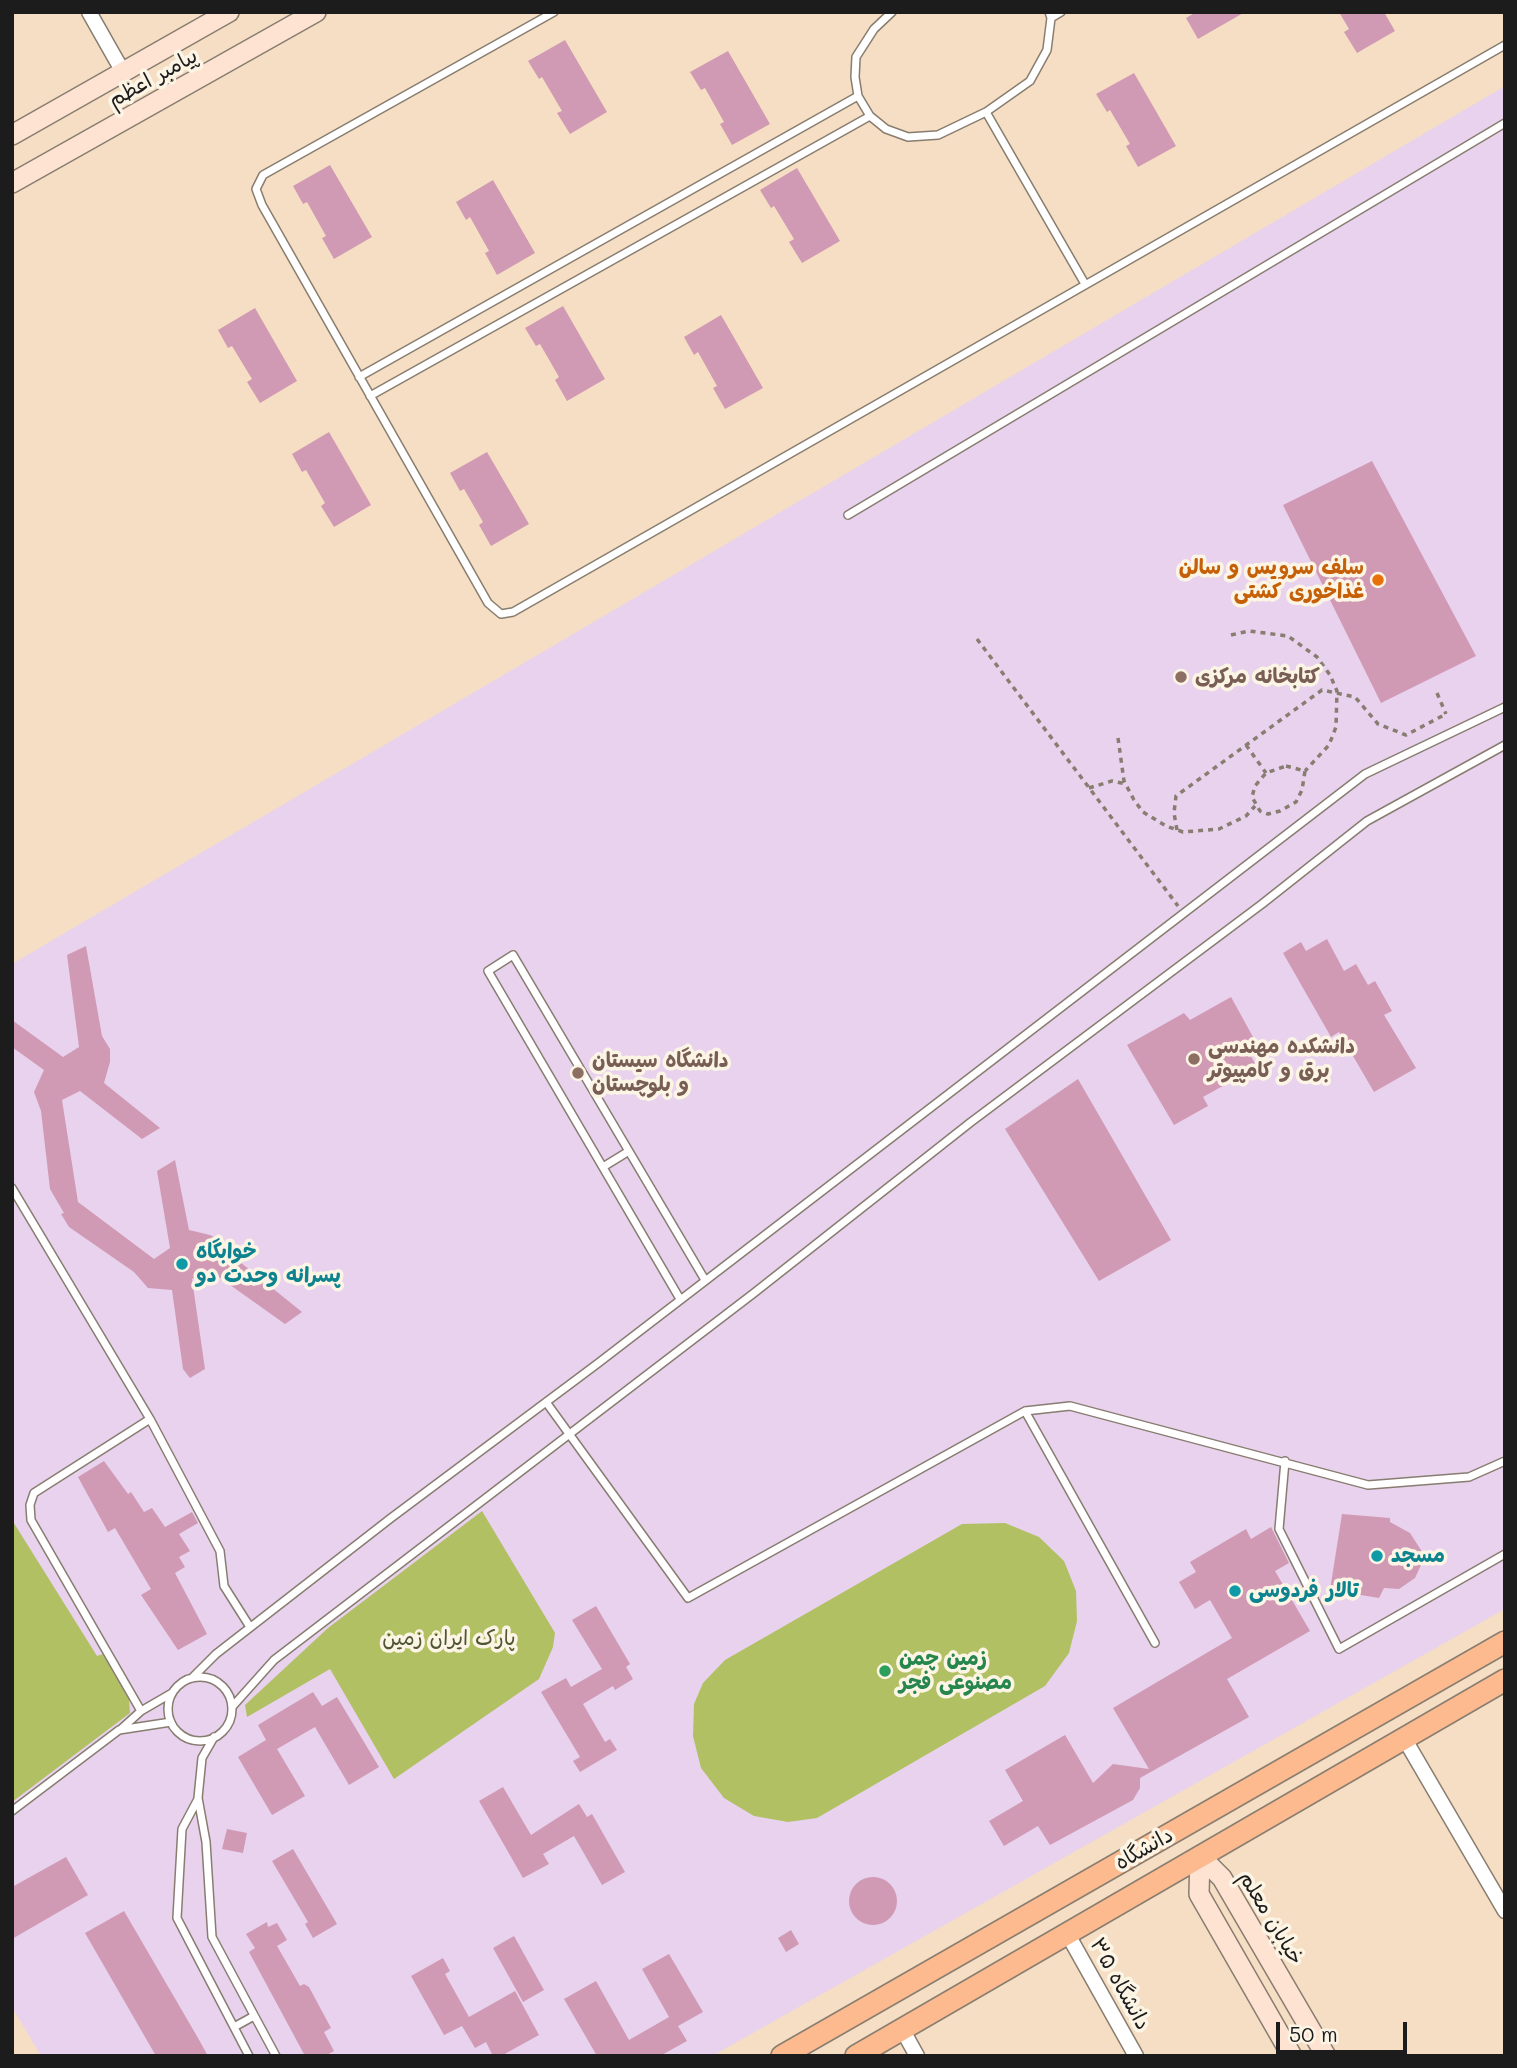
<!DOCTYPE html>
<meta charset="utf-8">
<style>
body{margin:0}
#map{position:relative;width:1517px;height:2068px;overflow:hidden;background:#f5dec3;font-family:Mali,sans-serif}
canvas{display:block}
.frame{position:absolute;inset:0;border:14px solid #1c1c1c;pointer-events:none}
.scale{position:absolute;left:1276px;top:2022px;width:131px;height:32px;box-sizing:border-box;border:4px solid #1c1c1c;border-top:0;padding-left:9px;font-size:21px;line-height:24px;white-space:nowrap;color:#1c1c1c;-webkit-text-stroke:5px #fcf5e5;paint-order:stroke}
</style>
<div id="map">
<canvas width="1517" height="2068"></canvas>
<div class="frame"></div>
<div class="scale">50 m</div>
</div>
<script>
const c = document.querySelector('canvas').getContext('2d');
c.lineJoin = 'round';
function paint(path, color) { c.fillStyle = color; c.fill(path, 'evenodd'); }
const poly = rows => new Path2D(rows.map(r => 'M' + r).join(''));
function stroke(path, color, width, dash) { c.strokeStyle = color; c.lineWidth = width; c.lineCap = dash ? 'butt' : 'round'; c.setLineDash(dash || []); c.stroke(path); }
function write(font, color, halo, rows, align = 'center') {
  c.font = font + ' Mali,"Playpen Sans Arabic",sans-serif'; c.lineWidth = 7; c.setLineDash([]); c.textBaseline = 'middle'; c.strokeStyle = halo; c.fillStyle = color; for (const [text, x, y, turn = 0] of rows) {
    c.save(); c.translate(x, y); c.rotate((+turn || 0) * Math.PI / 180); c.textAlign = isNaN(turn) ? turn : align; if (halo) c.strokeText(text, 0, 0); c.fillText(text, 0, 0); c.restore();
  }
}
const built = poly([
 [1505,86,1505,1609,712,2056,41,2056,12,2007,12,964]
]);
const green = poly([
 [482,1511,555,1633,553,1647,539,1679,394,1779,330,1669,247,1717,245,1705,328,1628],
 [12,1520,97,1656,103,1654,129,1699,130,1713,12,1802],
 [1005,1523,1039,1537,1064,1561,1076,1591,1077,1621,1069,1653,1045,1686,817,1818,788,1822,754,1816,724,1798,701,1768,693,1736,694,1704,703,1683,725,1660,962,1524]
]);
const building = poly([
 [1196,12,1245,12,1198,39,1186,18],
 [1339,12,1384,12,1395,31,1357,53,1344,32,1349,29],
 [565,40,607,112,570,134,557,113,562,111,542,77,539,79,528,61],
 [728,51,770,124,732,145,720,124,724,122,705,88,701,90,690,72],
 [1134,73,1176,146,1138,167,1126,146,1130,144,1110,110,1107,112,1096,94],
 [330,165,372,237,334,259,322,238,326,236,307,202,303,204,293,186],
 [797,168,840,241,802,263,789,242,794,239,774,206,771,208,760,190],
 [493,180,535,253,497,275,485,253,489,251,470,217,466,220,456,202],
 [563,306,605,379,567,401,555,380,559,377,540,344,536,346,525,328],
 [255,308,297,381,260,403,247,382,252,379,232,346,228,348,218,330],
 [721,315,763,388,725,409,713,388,717,386,698,352,694,355,684,337],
 [329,432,371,505,334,527,321,506,325,503,306,470,302,472,292,454],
 [487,452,529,524,491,546,479,525,483,522,464,489,460,491,450,473],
 [1372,461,1476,656,1381,703,1283,505],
 [1327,939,1344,971,1356,964,1368,985,1375,981,1392,1011,1384,1015,1416,1068,1374,1092,1339,1032,1331,1037,1283,953,1301,942,1306,951],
 [86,946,102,1036,110,1049,110,1062,104,1083,160,1128,142,1139,80,1091,62,1100,78,1202,154,1259,170,1248,157,1171,175,1160,189,1230,210,1235,222,1241,230,1254,302,1312,285,1324,209,1270,192,1279,205,1369,190,1378,183,1369,172,1290,148,1288,134,1272,69,1227,61,1214,64,1213,50,1189,41,1111,34,1092,44,1070,12,1047,12,1020,63,1057,79,1047,67,955],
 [1231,997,1258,1046,1248,1051,1257,1067,1203,1097,1208,1106,1174,1125,1127,1045,1184,1013,1190,1020],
 [1078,1079,1171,1240,1099,1281,1005,1129],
 [104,1461,128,1494,131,1492,144,1512,152,1508,165,1527,192,1512,198,1523,179,1534,190,1551,179,1557,185,1567,175,1573,207,1634,178,1650,141,1595,151,1589,115,1528,108,1532,78,1477],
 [1342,1514,1390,1518,1390,1522,1410,1533,1421,1550,1422,1563,1415,1578,1399,1589,1384,1588,1379,1598,1330,1590],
 [1271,1527,1289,1563,1275,1571,1310,1631,1227,1679,1249,1717,1140,1778,1140,1788,1133,1800,1050,1845,1038,1826,1004,1846,989,1821,1023,1801,1005,1770,1065,1735,1093,1783,1113,1764,1149,1769,1113,1708,1232,1638,1210,1600,1195,1609,1179,1582,1196,1572,1190,1562,1246,1529,1251,1539],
 [596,1606,630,1664,626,1667,633,1679,615,1690,613,1686,583,1704,605,1742,610,1739,617,1750,580,1772,573,1761,580,1757,541,1692,566,1678,571,1687,602,1669,572,1620],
 [313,1692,322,1706,337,1697,379,1767,349,1785,315,1727,277,1749,305,1796,272,1815,238,1757,266,1740,258,1725],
 [503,1787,531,1835,579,1804,587,1817,592,1814,625,1872,602,1885,574,1836,543,1854,549,1864,523,1878,479,1801],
 [227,1829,247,1833,243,1853,222,1849],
 [293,1849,337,1924,313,1938,305,1924,308,1922,272,1861],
 [66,1857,88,1895,12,1939,12,1887],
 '849 1901a24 24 0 1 1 48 0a24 24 0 1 1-48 0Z',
 [124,1911,198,2038,208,2056,156,2056,85,1933],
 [267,1922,268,1927,277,1923,287,1940,277,1946,300,1986,304,1984,309,1987,331,2028,324,2032,334,2051,325,2056,305,2056,249,1952,255,1948,246,1934],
 [791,1930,799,1944,786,1952,778,1938],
 [514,1936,544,1990,523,2002,493,1948],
 [669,1954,703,2012,678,2026,687,2041,660,2056,597,2056,564,1999,596,1981,629,2040,669,2017,642,1969],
 [443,1958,450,1971,445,1974,469,2017,515,1991,539,2035,501,2056,493,2056,486,2042,475,2048,462,2026,444,2035,411,1976]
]);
const path = poly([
 [1231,635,1249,631,1288,636,1317,657,1330,675,1337,691,1336,727,1329,745,1305,771],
 [977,639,1178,906],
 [1437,693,1446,714],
 [1118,738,1124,781,1134,800,1143,812,1166,826,1183,832,1219,829,1246,816,1255,806],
 [1246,745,1266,773],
 [1286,766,1305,771,1302,790,1296,802,1280,811,1268,814,1260,811,1252,797,1255,786,1266,773,1286,766],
 [1089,788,1112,781,1126,784],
 [1177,830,1174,813,1176,796,1322,690,1355,697,1378,724,1406,735,1446,714]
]);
const service = poly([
 [554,12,263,175,256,189,262,205,488,603,501,614,513,612,1505,45],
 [892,12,874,29,856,57,855,77,858,96,870,116,886,129,908,137,938,135,986,112,1030,81,1047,50,1051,18,1049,12],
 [1051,18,1061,12],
 [986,112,1085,284],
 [359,377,858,96],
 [370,396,870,116],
 [848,515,1505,123],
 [603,1167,629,1151],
 [12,1188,150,1419,220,1551,224,1586,250,1627],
 [680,1299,488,971,513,955,705,1280],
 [546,1402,688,1598,1025,1411,1070,1406,1368,1485,1469,1477,1505,1461],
 [1025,1411,1155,1643],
 [1285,1461,1279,1529,1339,1649,1505,1554],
 '168 1709a32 32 0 1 1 64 0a32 32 0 1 1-64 0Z',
 [192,1678,216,1654,391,1518,597,1364,1365,774,1505,707],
 [232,1707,274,1660,754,1293,971,1122,1262,904,1367,821,1505,745],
 [141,1711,31,1520,30,1505,34,1493,150,1419],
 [120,1730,141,1711,172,1693],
 [214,1737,202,1758,198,1798,206,1842,212,1937,276,2056],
 [198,1799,182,1829,177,1918,249,2056],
 [12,1811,119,1730,171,1722],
 [234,2027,254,2016]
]);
const minor = poly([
 [89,12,123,72],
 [1404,1738,1505,1911],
 [1067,1933,1136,2056],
 [902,2029,917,2056]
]);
const secondary = poly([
 [12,135,229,12],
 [12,183,316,12],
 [1200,1856,1222,1878,1326,2056],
 [1200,1856,1199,1894,1292,2056]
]);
const primary = poly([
 [782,2056,1505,1642],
 [856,2056,1505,1680]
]);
const markers = [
 [1378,580,7,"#e8710a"],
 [1181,677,7,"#8d6e63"],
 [1194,1059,7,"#8d6e63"],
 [578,1073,7,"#8d6e63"],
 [182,1264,7,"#0f9aa8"],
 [1377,1556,7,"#0f9aa8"],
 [1235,1591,7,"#0f9aa8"],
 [885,1671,7,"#2e9e5b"]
];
const streetNames = [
 ["پیامبر اعظم",153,78,-29],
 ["دانشگاه",1144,1849,-30],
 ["خیابان معلم",1271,1918,59],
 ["دانشگاه ۳۵",1120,1984,61]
];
const foodNames = [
 ["سلف سرویس و سالن",1364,568],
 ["غذاخوری کشتی",1364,592]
];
const educationNames = [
 ["کتابخانه مرکزی",1195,677],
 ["دانشکده مهندسی",1208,1047],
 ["برق و کامپیوتر",1208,1071],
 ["دانشگاه سیستان",592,1061],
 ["و بلوچستان",592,1085]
];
const cultureNames = [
 ["خوابگاه",196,1252],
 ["پسرانه وحدت دو",196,1276],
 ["مسجد",1391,1556],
 ["تالار فردوسی",1249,1591]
];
const parkNames = [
 ["پارک ایران زمین",449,1639]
];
const leisureNames = [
 ["زمین چمن",899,1659],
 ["مصنوعی فجر",899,1683]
];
paint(built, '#e8d2ee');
paint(green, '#b1c062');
paint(building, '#d19ab4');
stroke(service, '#887d70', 10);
stroke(minor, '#887d70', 17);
stroke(secondary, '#887d70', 22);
stroke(primary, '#887d70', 24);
stroke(path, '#887d70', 3.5, [5, 5]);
stroke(service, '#fff', 7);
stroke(minor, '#fff', 14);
stroke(secondary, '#fee3d2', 19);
stroke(primary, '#fcba8e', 21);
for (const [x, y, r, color] of markers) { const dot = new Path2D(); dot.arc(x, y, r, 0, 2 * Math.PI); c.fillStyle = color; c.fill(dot); stroke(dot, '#fcf5e5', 2.5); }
write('21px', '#1c1c1c', '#fcf5e5', streetNames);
write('bold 21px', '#c56008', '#fcf5e5', foodNames, 'right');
write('bold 21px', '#785e54', '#fcf5e5', educationNames, 'left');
write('bold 21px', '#0d838f', '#fcf5e5', cultureNames, 'left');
write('21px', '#505534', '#fcf5e5', parkNames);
write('bold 21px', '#27864d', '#fcf5e5', leisureNames, 'left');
</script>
